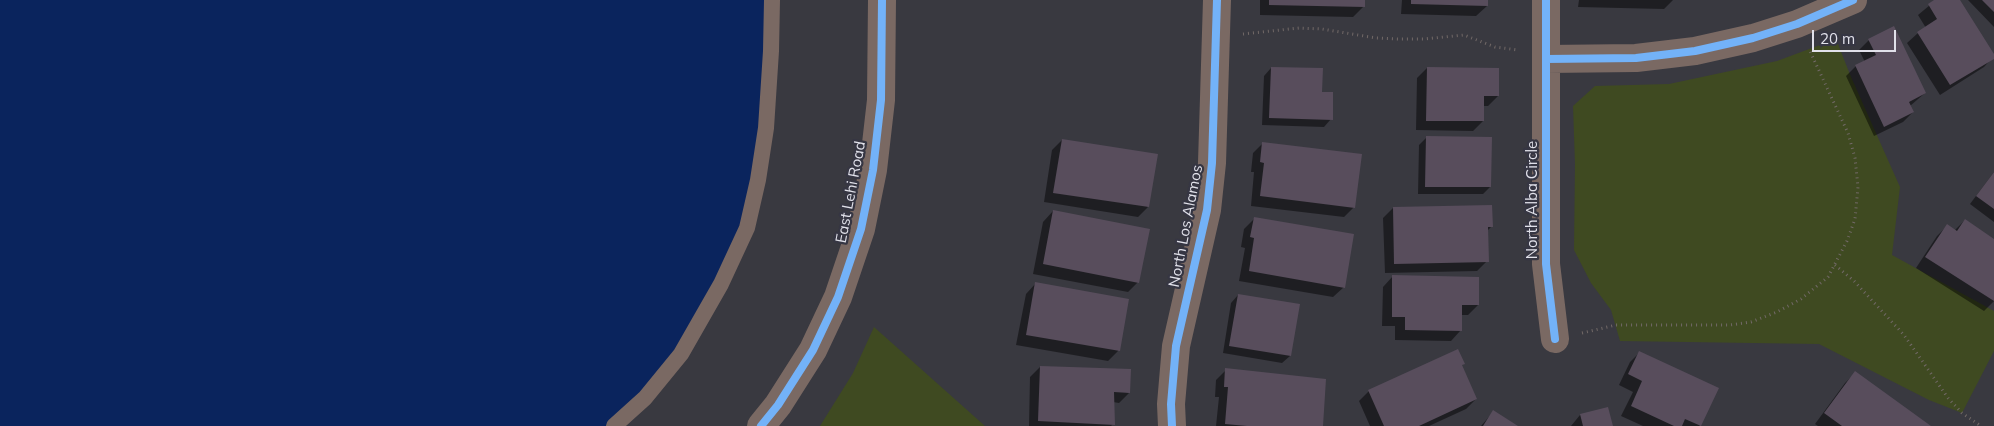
<!DOCTYPE html>
<style>
body{margin:0}
#map{position:relative;width:1994px;height:426px;overflow:hidden;background:#393940;font-family:Mulish,sans-serif}
canvas{display:block}
.scale{position:absolute;left:1812px;top:30px;width:84px;height:22px;box-sizing:border-box;border:2px solid #e1e1ea;border-top:0;padding-left:6px;font-size:15px;line-height:18px;white-space:nowrap;color:#e1e1ea;-webkit-text-stroke:4px #363643;paint-order:stroke}
</style>
<div id="map">
<canvas width="1994" height="426"></canvas>
<div class="scale">20 m</div>
</div>
<script>
const c = document.querySelector('canvas').getContext('2d');
c.lineJoin = 'round';
function paint(path, color) { c.fillStyle = color; c.fill(path, 'evenodd'); }
const poly = rows => new Path2D(rows.map(r => 'M' + r).join(''));
function stroke(path, color, width, dash) { c.strokeStyle = color; c.lineWidth = width; c.lineCap = dash ? 'butt' : 'round'; c.setLineDash(dash || []); c.stroke(path); }
function write(font, color, halo, rows, align = 'center') {
  c.font = font + ' Mulish,sans-serif'; c.lineWidth = 4.5; c.setLineDash([]); c.textBaseline = 'middle'; c.strokeStyle = halo; c.fillStyle = color; for (const [text, x, y, turn = 0] of rows) {
    c.save(); c.translate(x, y); c.rotate((+turn || 0) * Math.PI / 180); c.textAlign = isNaN(turn) ? turn : align; if (halo) c.strokeText(text, 0, 0); c.fillText(text, 0, 0); c.restore();
  }
}
const green = poly([
 [1836,39,1851,77,1900,187,1892,255,1994,311,1994,351,1962,413,1929,400,1819,344,1620,341,1611,310,1591,283,1574,250,1575,164,1573,106,1595,86,1669,84,1777,61],
 [874,327,985,426,820,426,853,373]
]);
const water = poly([
 [0,0,772,0,771,51,747,228,681,354,614,426,0,426]
]);
const shadow = poly([
 [1260,0,1364,0,1364,6,1353,17,1260,15],
 [1402,0,1487,0,1487,6,1476,16,1401,14],
 [1579,0,1673,0,1664,9,1578,7],
 [1936,0,1959,0,1994,56,1984,67,1940,95,1907,43,1918,33,1926,28,1918,15],
 [1968,0,1994,0,1994,27],
 [1869,40,1925,93,1910,106,1913,112,1903,122,1874,136,1846,76,1856,66,1865,62,1859,50],
 [1271,68,1321,94,1331,119,1324,127,1262,125,1264,76],
 [1427,68,1498,96,1488,106,1483,106,1483,121,1473,131,1416,130,1417,78],
 [1426,138,1490,187,1483,194,1418,194,1419,145],
 [1062,140,1148,207,1138,217,1044,202,1052,150],
 [1263,143,1354,207,1344,217,1251,206,1254,172,1251,172,1253,153],
 [1994,172,1994,222,1970,204],
 [1393,208,1492,226,1487,231,1487,261,1477,271,1385,273,1383,218],
 [1053,211,1138,282,1128,292,1033,274,1043,222],
 [1254,219,1344,287,1333,297,1239,281,1245,248,1241,247,1244,229],
 [1965,220,1994,240,1994,301,1984,311,1916,268,1937,236,1947,226,1954,231],
 [1393,276,1478,305,1468,315,1461,315,1461,330,1451,341,1395,340,1395,326,1382,326,1383,287],
 [1036,283,1127,300,1118,351,1108,361,1016,345,1026,294],
 [1238,295,1298,305,1290,356,1282,363,1223,353,1231,303],
 [1640,352,1700,425,1699,426,1643,426,1621,416,1633,392,1619,385,1630,362],
 [1461,366,1476,399,1466,409,1429,426,1370,426,1359,401,1369,391],
 [1040,367,1129,393,1119,403,1113,402,1113,424,1111,426,1029,426,1030,377],
 [1226,370,1322,426,1216,426,1219,397,1215,397,1216,380],
 [1855,373,1928,426,1818,426,1815,424,1845,383],
 [1493,412,1516,426,1481,426],
 [1580,415,1612,426,1571,426]
]);
const building = poly([
 [1269,0,1365,0,1365,7,1269,5],
 [1411,0,1488,0,1488,6,1411,4],
 [1934,0,1960,0,1994,54,1994,59,1950,85,1917,32,1937,19,1928,4],
 [1982,0,1994,0,1994,12],
 [1894,26,1926,93,1909,102,1914,112,1884,127,1855,65,1876,55,1868,39],
 [1271,67,1323,68,1322,92,1333,92,1333,120,1269,118],
 [1427,67,1499,68,1499,96,1484,96,1484,121,1426,121],
 [1426,136,1492,137,1491,187,1425,187],
 [1062,139,1158,154,1149,207,1053,193],
 [1262,142,1362,154,1355,208,1260,196,1264,163,1260,162],
 [1994,172,1994,209,1976,196],
 [1492,205,1493,227,1488,227,1489,262,1394,264,1393,207],
 [1053,210,1150,229,1139,283,1043,264],
 [1254,217,1354,234,1345,288,1249,271,1254,238,1250,237],
 [1965,219,1994,239,1994,301,1925,257,1947,224,1957,231],
 [1392,275,1479,277,1479,305,1462,305,1462,331,1405,330,1405,317,1392,317],
 [1035,282,1129,299,1120,351,1026,335],
 [1238,294,1300,304,1291,356,1229,346],
 [1458,349,1465,364,1462,365,1477,399,1419,426,1384,426,1368,390],
 [1639,351,1719,388,1701,426,1685,419,1682,426,1674,426,1631,406,1642,381,1628,374],
 [1040,366,1131,369,1130,393,1114,392,1115,425,1038,421],
 [1225,368,1326,379,1323,426,1247,426,1225,424,1228,387,1224,387],
 [1855,371,1931,426,1842,426,1824,413],
 [1608,407,1613,426,1583,426,1580,414],
 [1493,410,1518,426,1483,426]
]);
const path = poly([
 [1243,34,1299,28,1322,29,1376,38,1397,39,1424,39,1464,35,1495,47,1518,50],
 [1835,265,1854,281,1904,335,1948,398,1962,413,1981,426],
 [1582,333,1616,325,1730,325,1751,322,1777,312,1801,299,1828,277,1847,241,1855,219,1858,187,1855,158,1848,133,1809,49]
]);
const lane = poly([
 [614,426,645,398,681,354,721,284,747,228,758,180,766,128,771,51,772,0]
]);
const street = poly([
 [1546,0,1546,264,1555,339],
 [1546,59,1636,58,1695,51,1753,38,1797,24,1853,0],
 [761,426,778,405,813,350,838,297,861,229,873,170,881,100,882,0],
 [1172,426,1171,404,1176,346,1207,210,1212,163,1217,0]
]);
const cycleway = poly([
 [1546,0,1546,264,1555,339],
 [1546,59,1636,58,1695,51,1753,38,1797,24,1853,0],
 [761,426,778,405,813,350,838,297,861,229,873,170,881,100,882,0],
 [1172,426,1171,404,1176,346,1207,210,1212,163,1217,0]
]);
const streetNames = [
 ["East Lehi Road",851,192,-79],
 ["North Alba Circle",1532,200,-90],
 ["North Los Alamos",1186,226,-79]
];
paint(green, '#3f4a21');
paint(water, '#0a245d');
paint(shadow, '#0007');
paint(building, '#584d5c');
stroke(path, '#726967', 3, [1, 4]);
stroke(lane, '#7a6963', 16);
stroke(street, '#7a6963', 28);
stroke(cycleway, '#73b2f8', 8);
write('15px', '#e1e1ea', '#363643', streetNames);
</script>
